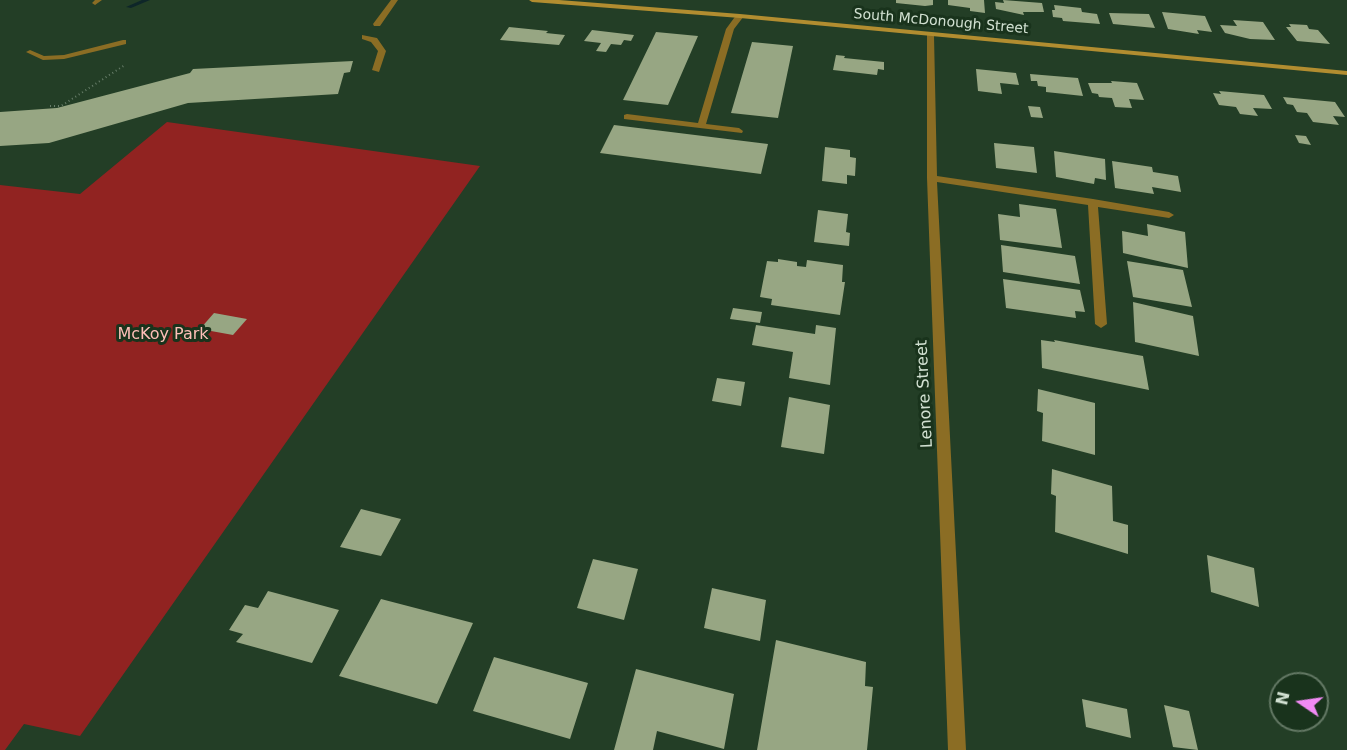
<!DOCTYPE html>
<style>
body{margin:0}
#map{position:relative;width:1347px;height:750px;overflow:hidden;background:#233e26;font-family:"DejaVu Sans",sans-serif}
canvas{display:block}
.north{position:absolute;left:1269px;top:672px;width:60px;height:60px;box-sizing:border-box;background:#19331c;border:2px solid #637864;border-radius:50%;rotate:283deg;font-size:16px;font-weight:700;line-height:24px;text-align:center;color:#d1e0d1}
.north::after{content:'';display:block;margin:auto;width:21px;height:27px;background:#f18af4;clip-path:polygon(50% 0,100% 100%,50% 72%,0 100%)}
</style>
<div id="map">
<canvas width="1347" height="750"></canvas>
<div class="north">N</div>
</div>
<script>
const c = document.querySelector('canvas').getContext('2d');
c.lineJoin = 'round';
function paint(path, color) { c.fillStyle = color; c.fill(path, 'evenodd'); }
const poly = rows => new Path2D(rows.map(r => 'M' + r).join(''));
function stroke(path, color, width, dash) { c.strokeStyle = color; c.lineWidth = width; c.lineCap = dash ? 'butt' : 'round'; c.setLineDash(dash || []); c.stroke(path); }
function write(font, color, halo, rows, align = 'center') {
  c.font = font + ' "DejaVu Sans",sans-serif'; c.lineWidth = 6; c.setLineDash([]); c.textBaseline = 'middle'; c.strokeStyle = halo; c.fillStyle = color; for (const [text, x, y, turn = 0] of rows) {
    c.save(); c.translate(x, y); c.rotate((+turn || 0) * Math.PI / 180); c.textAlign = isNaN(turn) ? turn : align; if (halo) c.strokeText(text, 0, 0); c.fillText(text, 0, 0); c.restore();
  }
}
const green = poly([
 [167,122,480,166,80,736,24,724,5,750,0,750,0,185,80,194]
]);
const stream = poly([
 [142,0,150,0,131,8,126,7,142,0]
]);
const building = poly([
 [896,0,933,0,933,5,925,6,896,3],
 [948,0,984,0,985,13,970,11,970,8,948,5],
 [1003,0,1042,3,1044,12,1023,12,1024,15,996,9,995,2,1004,3],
 [1054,5,1081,8,1082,12,1097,14,1100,24,1063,21,1062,18,1053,17,1052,10,1055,10],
 [1162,12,1205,16,1212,32,1197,30,1199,34,1168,29],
 [1109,13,1149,14,1155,28,1113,24],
 [1233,20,1263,22,1275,40,1250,39,1225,33,1220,25,1237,26],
 [1289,24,1307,25,1309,29,1318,30,1330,44,1297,41,1286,27,1291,27],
 [509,27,548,31,546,33,565,35,559,45,500,40],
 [592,30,634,35,631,41,624,40,621,45,611,44,606,52,596,51,601,43,584,41],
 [656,32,698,36,668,105,623,100],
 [752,42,793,46,778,118,731,113],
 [836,55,845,56,844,58,884,62,884,70,878,69,877,75,833,70],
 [353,61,350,72,344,73,338,94,188,103,49,143,0,146,0,112,57,108,190,73,193,69],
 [976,69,1016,73,1019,85,1000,83,1002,94,978,91],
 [1030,74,1078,78,1083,96,1046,92,1046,87,1038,86,1037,81,1031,81],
 [1111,81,1137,83,1144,100,1129,99,1132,108,1115,107,1112,98,1099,97,1098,94,1092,93,1088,83,1112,83],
 [1219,91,1264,95,1272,109,1253,108,1258,116,1240,114,1236,107,1219,105,1213,93,1221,94],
 [1283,97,1335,102,1345,117,1333,116,1339,125,1313,122,1307,113,1297,112,1293,105,1287,104],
 [1028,106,1040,107,1043,118,1031,117],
 [614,125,768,144,761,174,600,153],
 [1295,135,1306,136,1311,145,1299,143],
 [994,143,1034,147,1037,173,996,168],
 [825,147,850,150,850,157,856,158,855,176,847,175,847,184,822,181],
 [1054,151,1105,159,1106,180,1095,178,1094,184,1056,177],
 [1112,161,1152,167,1153,172,1178,176,1181,192,1152,187,1154,194,1115,188],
 [1019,204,1056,209,1062,248,1000,240,998,214,1020,217],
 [818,210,848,214,846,232,850,233,849,246,814,242],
 [1147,224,1185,232,1188,268,1123,253,1122,231,1148,236],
 [1001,245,1075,256,1080,284,1003,272],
 [778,259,797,262,797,266,806,267,807,260,843,265,842,282,845,282,840,315,771,305,772,299,760,297,767,261,778,262],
 [1127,261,1183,270,1192,307,1133,297],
 [1003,279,1080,290,1085,312,1075,311,1076,318,1006,308],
 [1133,302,1193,316,1199,356,1135,342],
 [733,308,762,312,760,323,730,319],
 [214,313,247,319,233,335,200,329],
 [756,325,815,334,816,325,836,328,830,385,789,378,793,352,752,345],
 [1041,340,1055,342,1054,340,1143,356,1149,390,1042,368],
 [717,378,745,382,741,406,712,401],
 [1038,389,1095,403,1095,455,1042,441,1043,413,1037,411],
 [789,397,830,405,824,454,781,447],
 [1052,469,1112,486,1113,521,1128,525,1128,554,1055,532,1056,496,1051,494],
 [361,509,401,519,381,556,340,547],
 [1207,555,1254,568,1259,607,1211,592],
 [593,559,638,569,624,620,577,608],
 [712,588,766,600,760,641,704,628],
 [268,591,339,610,312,663,236,642,243,634,229,630,245,605,258,608],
 [381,599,473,623,437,704,339,676],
 [776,640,866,662,865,686,873,687,867,750,757,750],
 [494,657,588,683,570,739,473,711],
 [636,669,734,694,724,749,657,731,653,750,614,750],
 [1082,699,1127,709,1131,738,1086,727],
 [1164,705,1189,711,1198,750,1173,747]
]);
const path = poly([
 [50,106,61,106,125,65]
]);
const lane = poly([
 [95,0,102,0,95,5,92,3,95,0],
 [391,0,398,0,380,26,374,26,373,24,391,0],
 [362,35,377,38,386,51,379,72,372,70,378,51,371,42,362,39,362,35],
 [123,40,126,40,126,44,64,59,43,60,26,52,30,50,44,56,64,55,123,40]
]);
const street = poly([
 [737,14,744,16,734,29,706,124,739,128,743,131,742,133,624,119,624,115,627,114,698,123,726,29,737,14],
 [927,34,934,36,937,176,1093,199,1169,212,1174,215,1169,218,1098,207,1107,324,1101,328,1095,324,1088,205,937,182,966,750,948,750,927,178,927,34]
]);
const secondary = poly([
 [529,0,559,0,740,14,1347,71,1347,75,740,18,532,2,529,0]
]);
const farStreetnames = [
 ["South McDonough Street",941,22,5]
];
const parkNames = [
 ["McKoy Park",163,335]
];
const streetNames = [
 ["Lenore Street",925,394,-93]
];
paint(green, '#912321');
paint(stream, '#0e2629');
paint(building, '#97a683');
stroke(path, '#677d69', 2, [1, 3]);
paint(lane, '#8b6d24');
paint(street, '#8b6d24');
paint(secondary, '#b28d30');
write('14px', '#d1e0d1', '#19331c', farStreetnames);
write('16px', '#ffbfb8', '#19331c', parkNames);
write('16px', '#d1e0d1', '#19331c', streetNames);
</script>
